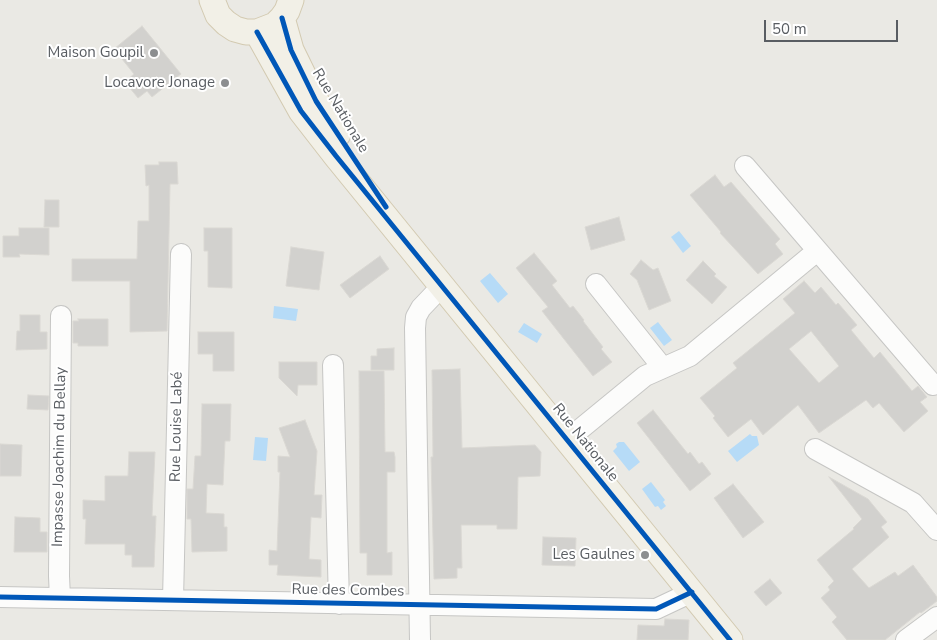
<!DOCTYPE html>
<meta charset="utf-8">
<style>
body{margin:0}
#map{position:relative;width:937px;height:640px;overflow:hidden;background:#eae9e4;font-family:"Nunito Sans",sans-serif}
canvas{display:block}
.scale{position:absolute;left:764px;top:20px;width:134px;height:22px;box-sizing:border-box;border:2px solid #595d62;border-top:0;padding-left:6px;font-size:15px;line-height:18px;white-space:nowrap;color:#595d62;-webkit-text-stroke:4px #fff;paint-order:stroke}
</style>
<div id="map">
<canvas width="937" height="640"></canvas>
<div class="scale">50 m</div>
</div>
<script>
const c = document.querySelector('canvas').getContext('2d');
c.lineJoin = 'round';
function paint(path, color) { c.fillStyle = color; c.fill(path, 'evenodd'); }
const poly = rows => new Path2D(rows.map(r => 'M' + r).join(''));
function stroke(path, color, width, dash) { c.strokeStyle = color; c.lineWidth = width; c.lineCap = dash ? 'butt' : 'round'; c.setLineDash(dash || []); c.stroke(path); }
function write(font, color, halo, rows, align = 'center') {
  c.font = font + ' "Nunito Sans",sans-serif'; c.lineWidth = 4; c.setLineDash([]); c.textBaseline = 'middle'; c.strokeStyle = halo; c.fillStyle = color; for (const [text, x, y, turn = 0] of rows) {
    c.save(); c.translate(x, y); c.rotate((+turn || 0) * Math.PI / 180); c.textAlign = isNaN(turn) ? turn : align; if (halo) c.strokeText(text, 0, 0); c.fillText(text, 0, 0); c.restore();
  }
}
const water = poly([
 [679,231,691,246,683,253,671,237],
 [490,273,508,294,498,303,480,281],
 [274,306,298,309,296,321,273,318],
 [658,322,672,340,664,346,650,328],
 [524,323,542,334,537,343,518,332],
 [750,434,752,436,757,436,759,445,737,462,728,451],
 [255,437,268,438,266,461,253,460],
 [619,442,624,442,640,462,629,471,613,451,617,447,616,444],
 [651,482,665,500,663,502,666,506,661,510,658,506,655,507,642,489]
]);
const building = poly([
 [142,26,181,74,152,97,147,91,138,98,125,82,134,74,114,49,142,26],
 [159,162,177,162,178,184,170,184,167,331,130,332,130,281,72,281,72,259,137,259,138,221,149,221,149,185,146,186,145,165,159,165,159,162],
 [715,175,724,187,731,182,780,239,775,244,783,254,758,274,720,233,721,232,690,195,715,175],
 [45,200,59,200,59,227,44,227,45,200],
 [619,217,625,240,591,250,585,227,619,217],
 [19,228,49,228,49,255,19,254,20,257,3,257,3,236,19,236,19,228],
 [204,228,232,228,232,288,208,287,208,251,204,251,204,228],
 [291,247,324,252,319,290,286,286,291,247],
 [534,253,557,281,552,285,570,308,573,306,584,320,583,321,603,347,601,349,612,362,593,376,542,311,548,307,516,268,534,253],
 [380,256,389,269,350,298,340,285,380,256],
 [641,260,653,270,658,268,671,301,649,310,637,280,630,274,641,260],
 [703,261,716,274,714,276,727,287,712,304,686,280,703,261],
 [804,281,815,293,821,287,836,305,838,303,857,325,851,330,874,358,880,352,912,391,918,386,927,397,920,402,928,411,904,432,879,403,873,408,866,400,819,433,798,405,763,435,751,419,728,437,713,418,715,416,700,398,737,368,733,363,795,313,783,299,804,281],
 [811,331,839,366,819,383,789,349,811,331],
 [20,315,40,315,40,332,47,332,47,349,16,350,17,331,20,331,20,315],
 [78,319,108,319,108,346,78,346,78,343,73,343,73,321,79,321,78,319],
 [198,332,234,332,234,371,213,371,213,354,198,354,198,332],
 [394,348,394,370,371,370,371,356,377,356,377,349,394,348],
 [279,362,317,362,317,385,298,385,297,396,279,378,279,362],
 [460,369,462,448,535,445,541,452,540,476,518,477,517,529,497,529,497,525,461,525,462,568,457,568,457,578,434,579,431,457,433,457,432,370,460,369],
 [359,371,384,371,385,452,394,452,395,457,395,472,387,472,387,553,392,552,392,575,367,575,367,553,360,553,359,371],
 [28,395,49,396,48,410,27,409,28,395],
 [202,404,231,404,230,441,225,441,223,485,207,484,206,513,224,514,224,527,227,527,227,551,192,552,191,519,187,519,187,489,193,489,195,456,201,456,202,404],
 [653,410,688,454,690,452,699,464,702,462,711,474,690,491,637,423,653,410],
 [305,420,317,451,314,495,322,495,321,518,311,517,309,559,321,560,321,577,277,575,278,565,269,565,269,550,277,551,280,472,278,472,278,456,290,457,279,428,305,420],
 [0,444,22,445,21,476,0,476,0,444],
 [129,452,155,452,152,516,156,516,154,567,132,567,132,555,125,555,125,544,85,544,86,519,83,519,83,500,105,501,105,476,128,476,129,452],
 [829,477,868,499,887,522,881,527,889,537,852,569,869,588,895,572,898,576,913,565,937,597,937,601,921,613,920,612,885,640,847,640,832,622,837,617,821,598,830,590,828,587,834,581,817,560,854,529,853,528,862,519,829,477],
 [733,484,764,522,743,538,714,498,733,484],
 [15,517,40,518,40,532,47,532,47,552,14,552,15,517],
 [543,537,576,538,575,566,542,565,543,537],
 [770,579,782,593,766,606,754,592,770,579],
 [665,619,689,620,688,640,637,640,638,625,664,626,665,619]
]);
const minor = poly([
 [745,166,933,385],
 [596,284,663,368],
 [333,365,339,604],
 [567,440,645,376,690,356,817,251],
 [815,449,913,503,937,530],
 [0,597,656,609,692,592],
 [60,598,59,576,61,316],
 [173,600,181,254],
 [420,640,415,328,416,317,421,308,441,287],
 [906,640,937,617]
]);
const major = poly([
 [212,0,218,15,226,23,235,29,246,32,257,32,275,25,282,18,287,11,291,0],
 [282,18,291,50,316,101,338,134],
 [257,32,301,111,336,156,730,640]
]);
const cycleway = poly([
 [282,18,291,50,316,101,386,207],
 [257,32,301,111,336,156,730,640],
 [0,597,656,609,692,592]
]);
const markers = [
 [154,53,5,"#8c8e90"],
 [225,83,5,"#8c8e90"],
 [645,555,5,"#8c8e90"]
];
const poiNames = [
 ["Maison Goupil",144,53],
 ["Locavore Jonage",215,83],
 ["Les Gaulnes",635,555]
];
const streetNames = [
 ["Rue Nationale",340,111,59],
 ["Rue Louise Labé",177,427,-89],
 ["Rue Nationale",585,443,51],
 ["Impasse Joachim du Bellay",60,457,-89],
 ["Rue des Combes",348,591,1]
];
paint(water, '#b6dbf7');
paint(building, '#d2d1ce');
stroke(building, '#dad8d3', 1);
stroke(minor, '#c6c6c4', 22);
stroke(major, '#d3cab1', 27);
stroke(minor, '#fcfcfb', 20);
stroke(major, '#f2f0e7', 25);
stroke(cycleway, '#0057b8', 5);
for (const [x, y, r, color] of markers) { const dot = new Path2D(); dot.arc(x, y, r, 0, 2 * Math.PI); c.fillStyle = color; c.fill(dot); stroke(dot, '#fff', 2); }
write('15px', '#595d62', '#fff', poiNames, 'right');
write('15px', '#595d62', '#fff', streetNames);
</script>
